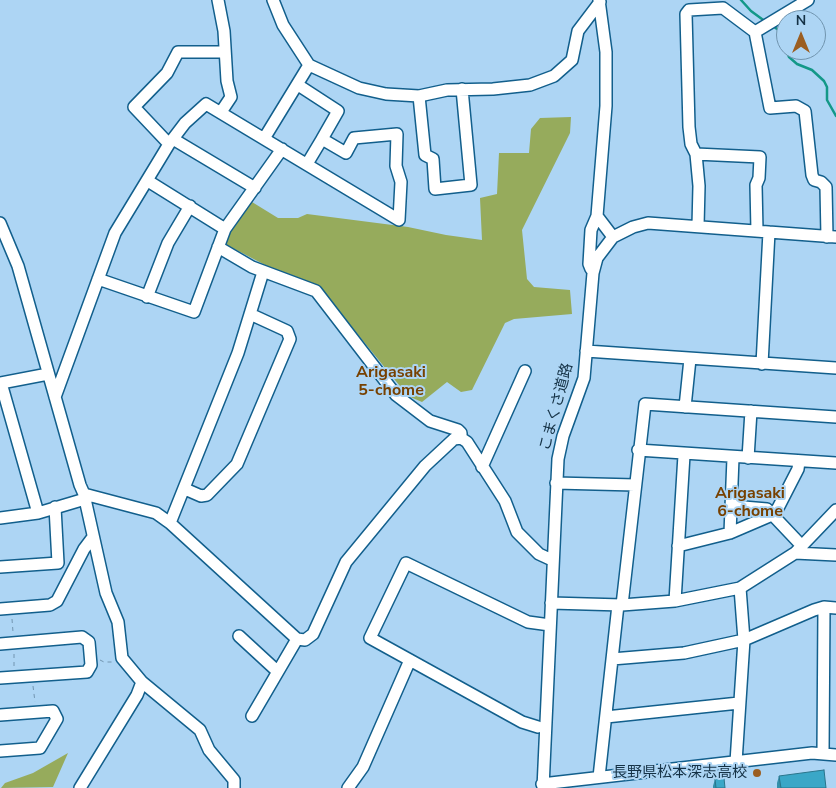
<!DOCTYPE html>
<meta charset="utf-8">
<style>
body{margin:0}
#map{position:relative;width:836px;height:788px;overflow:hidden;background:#add5f4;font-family:"Nunito Sans",sans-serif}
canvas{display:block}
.north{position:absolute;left:776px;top:10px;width:50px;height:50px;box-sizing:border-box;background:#add5f4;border:1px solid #7094ae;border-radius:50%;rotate:0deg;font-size:14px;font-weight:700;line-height:20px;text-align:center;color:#153246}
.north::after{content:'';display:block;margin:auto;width:18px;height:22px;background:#9b5e21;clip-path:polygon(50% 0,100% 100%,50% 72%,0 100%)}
</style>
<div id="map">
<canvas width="836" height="788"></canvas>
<div class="north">N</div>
</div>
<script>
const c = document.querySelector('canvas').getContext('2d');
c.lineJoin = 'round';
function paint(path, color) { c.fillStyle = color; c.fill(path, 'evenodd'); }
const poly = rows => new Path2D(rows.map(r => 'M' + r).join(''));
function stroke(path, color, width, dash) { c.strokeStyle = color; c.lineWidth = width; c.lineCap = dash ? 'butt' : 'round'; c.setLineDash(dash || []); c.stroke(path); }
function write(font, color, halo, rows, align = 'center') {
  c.font = font + ' "Nunito Sans","Noto Sans JP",sans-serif'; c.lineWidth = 4; c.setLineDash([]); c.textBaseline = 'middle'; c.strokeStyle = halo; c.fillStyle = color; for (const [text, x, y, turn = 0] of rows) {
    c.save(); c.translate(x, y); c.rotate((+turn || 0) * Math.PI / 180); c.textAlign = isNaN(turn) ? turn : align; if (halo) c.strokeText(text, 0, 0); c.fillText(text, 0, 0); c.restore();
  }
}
const forest = poly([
 [571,117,570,133,522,230,527,279,534,287,570,290,572,314,514,319,505,323,472,390,461,392,447,382,422,402,408,396,320,288,267,266,223,243,252,202,278,218,298,218,307,214,408,227,446,235,482,240,480,198,497,194,499,153,529,153,531,129,540,118],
 [68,753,53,787,1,788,5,783,33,773]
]);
const stream = poly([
 [741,0,751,11,766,22],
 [773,26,781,32,786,49],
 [786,50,789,57,797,64,812,70,824,81,827,87,827,100,836,116]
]);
const path = poly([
 [12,619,13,632],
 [14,654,14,667],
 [100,660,104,662,113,662],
 [33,686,35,702]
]);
const minor = poly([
 [218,0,224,31,227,81,231,97,221,112],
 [273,0,283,25,309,65,359,88,386,94,419,96,447,90,493,89,530,85,554,76,572,60,578,31,600,2],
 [755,32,770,108,796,106,805,111,812,175,814,180,821,182,826,187,827,237],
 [419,96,425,155,433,159,435,189,471,185,462,89],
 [265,137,309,65],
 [173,139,255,188],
 [169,144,134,107,167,73,178,52,225,52],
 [696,154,760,157,759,178,756,185,757,231],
 [307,164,322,139],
 [148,181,225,229],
 [597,216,613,237],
 [0,223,18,266,80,485,84,494,156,513,170,523,297,639,305,640,313,634,346,562,425,466,454,439,461,438,467,442,505,501,517,532,539,554,552,560],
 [698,226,699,186,696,154,691,144,689,127,686,14,689,10,723,8,755,32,808,0],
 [218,247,252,267,316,291,396,395,430,421,458,430,461,433,461,438],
 [591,269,589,264,591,230,597,216,606,106,606,52,599,0],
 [98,279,194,312,225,229,282,149],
 [147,297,168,243,190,206],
 [586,351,836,368],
 [762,364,769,232],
 [55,397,115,233,169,144,185,123,206,104,399,220,401,182,396,166,397,134,354,138,346,153,322,139,338,111,298,85],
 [685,407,690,359],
 [638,450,836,463],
 [748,458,751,411],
 [482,467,525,371],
 [556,483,635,485],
 [185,489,201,496,207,495,237,464,290,339,287,331,250,314],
 [87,495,85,499,106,593,118,622,122,658,142,682,200,730,209,750,234,780,234,788],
 [732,506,767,509,802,546],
 [38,513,1,383,48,374],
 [0,518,38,513,85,499],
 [170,523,238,353,263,272],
 [730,533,733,458],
 [678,546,730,533,772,515,778,508,798,469,799,462],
 [795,553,836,555],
 [0,567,58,563,55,507],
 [675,601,684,455],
 [551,603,622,605,675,601,740,588,795,553,836,510],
 [622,605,645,404,836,417],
 [0,609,50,605,57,601,84,549,93,537],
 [239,636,277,671],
 [0,644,82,637,89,642,91,665,87,672,0,678],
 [612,659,684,653,744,640,814,610,824,607,836,608],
 [0,715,53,711,57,719,40,748,0,751],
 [252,716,297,639],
 [606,717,739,703],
 [538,727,522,722,370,638,406,563,528,622,550,625],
 [823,753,824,607],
 [736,762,744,640,740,588],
 [599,777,618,605],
 [542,784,812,753,836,755],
 [80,788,137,695,142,682],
 [348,788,363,767,410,660],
 [543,788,558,459,563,436,584,378,593,273,597,258,613,237,633,227,648,223,836,237]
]);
const wall = poly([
 [779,776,826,788,777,788,777,783],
 [715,779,725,788,713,788,713,786]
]);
const building = poly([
 [824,770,826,788,781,788,779,776,824,770],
 [724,778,725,788,716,788,715,779,724,778]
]);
const markers = [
 [757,773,5,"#9b5e21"]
];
const streetNames = [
 ["こまくさ道路",557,407,-75]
];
const poiNames = [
 ["長野県松本深志高校",747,773]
];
const neighbourhoodNames = [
 ["Arigasaki",391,373],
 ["5-chome",391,391],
 ["Arigasaki",750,494],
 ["6-chome",750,512]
];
paint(forest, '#96ab5c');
stroke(stream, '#139888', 2.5);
stroke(minor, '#125f8c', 14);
stroke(path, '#7295b0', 1, [4, 4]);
stroke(minor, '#fff', 11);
paint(wall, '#3290ab');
paint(building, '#3aa7c7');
stroke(building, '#29758b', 1);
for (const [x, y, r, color] of markers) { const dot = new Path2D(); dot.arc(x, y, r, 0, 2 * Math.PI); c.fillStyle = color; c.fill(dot); stroke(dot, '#add5f4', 2); }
write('15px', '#153246', '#add5f4', streetNames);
write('15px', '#153246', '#add5f4', poiNames, 'right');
write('bold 16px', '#774101', '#add5f4', neighbourhoodNames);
</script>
